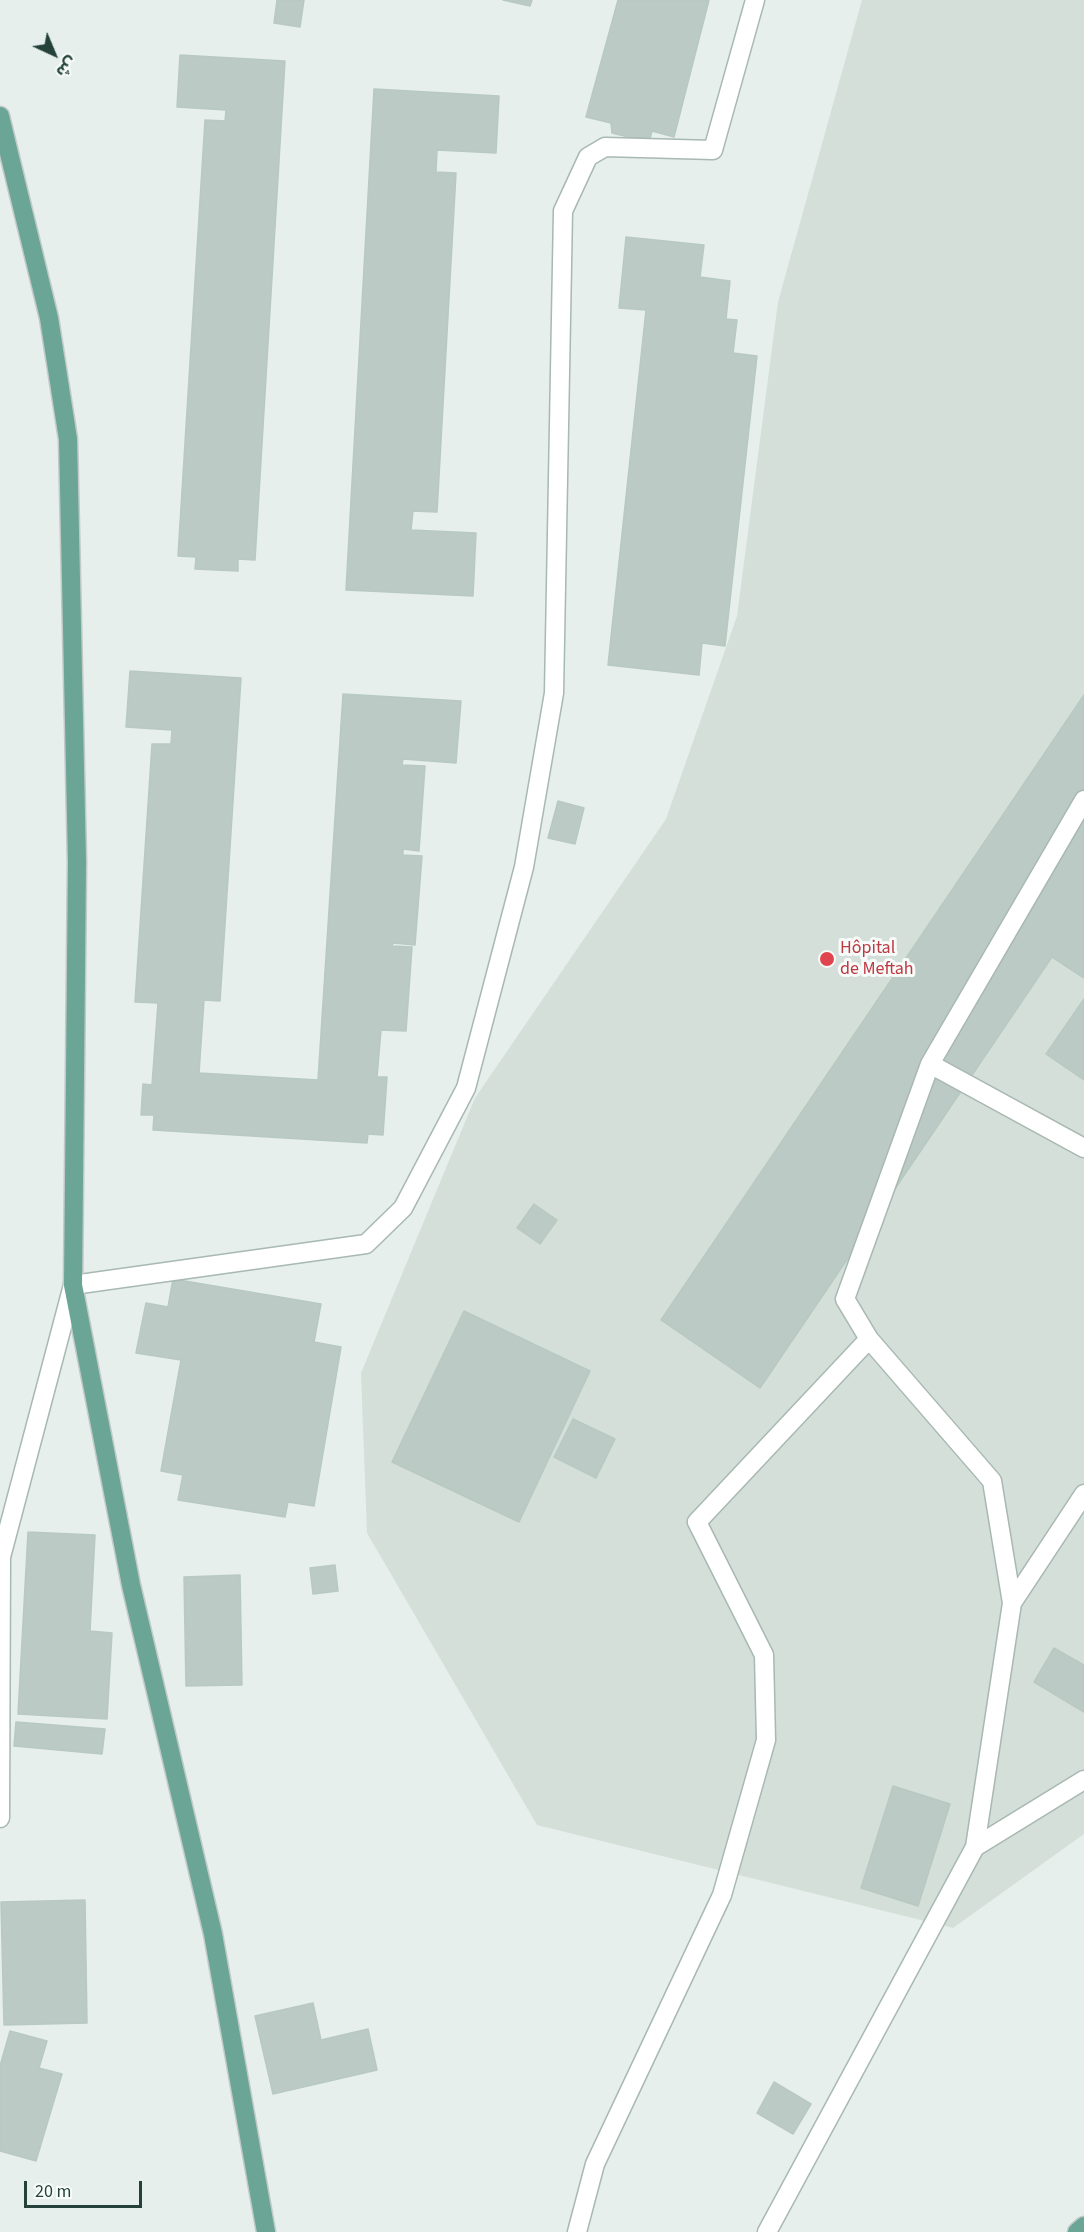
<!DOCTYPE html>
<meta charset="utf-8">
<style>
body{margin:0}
#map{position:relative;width:1084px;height:2232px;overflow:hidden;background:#e6efeb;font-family:"Source Sans 3","Noto Sans Arabic",sans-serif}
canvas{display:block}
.north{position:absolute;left:24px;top:24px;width:60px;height:60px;-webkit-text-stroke:4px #f7fbf9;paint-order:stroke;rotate:136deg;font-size:16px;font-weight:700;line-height:24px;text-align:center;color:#24423a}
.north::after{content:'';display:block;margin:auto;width:21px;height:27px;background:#24423a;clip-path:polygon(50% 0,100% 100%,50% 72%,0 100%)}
.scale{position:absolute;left:24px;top:2181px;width:118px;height:27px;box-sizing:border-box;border:3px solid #24423a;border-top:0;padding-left:8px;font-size:18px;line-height:21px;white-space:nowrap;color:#24423a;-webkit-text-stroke:4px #f7fbf9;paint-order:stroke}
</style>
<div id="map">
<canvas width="1084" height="2232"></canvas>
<div class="north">ش</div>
<div class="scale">20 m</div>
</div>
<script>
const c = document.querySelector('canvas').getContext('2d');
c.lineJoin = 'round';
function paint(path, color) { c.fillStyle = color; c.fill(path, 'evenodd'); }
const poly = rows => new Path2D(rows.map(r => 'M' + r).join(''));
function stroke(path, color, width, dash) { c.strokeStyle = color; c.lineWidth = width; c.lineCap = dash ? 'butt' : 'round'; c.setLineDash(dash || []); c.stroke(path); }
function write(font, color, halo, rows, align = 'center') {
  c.font = font + ' "Source Sans 3",sans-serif'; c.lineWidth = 6; c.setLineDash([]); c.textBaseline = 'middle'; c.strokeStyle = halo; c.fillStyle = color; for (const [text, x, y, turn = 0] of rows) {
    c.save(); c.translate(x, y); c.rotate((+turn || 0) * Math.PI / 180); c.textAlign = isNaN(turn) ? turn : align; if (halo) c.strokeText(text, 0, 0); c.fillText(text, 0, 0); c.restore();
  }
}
const built = poly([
 [862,0,1084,0,1084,1834,953,1928,537,1825,367,1533,361,1373,475,1098,666,819,737,616,778,302]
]);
const building = poly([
 [277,0,304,0,300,27,274,23,277,0],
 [503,0,532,0,530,6,503,0],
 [618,0,709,0,674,137,652,131,649,142,612,133,611,123,586,117,618,0],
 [180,55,285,61,255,560,238,559,238,571,195,569,196,557,178,556,205,120,225,121,226,110,177,107,180,55],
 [374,89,499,96,496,153,437,150,436,172,456,173,437,512,413,511,411,530,476,533,473,596,346,590,374,89],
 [626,237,704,245,700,277,730,281,726,319,737,320,733,353,757,356,725,646,702,643,699,675,608,665,646,310,619,308,626,237],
 [130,671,241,678,220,1001,204,1000,199,1073,318,1080,343,694,461,701,456,763,403,759,402,765,425,766,419,851,403,849,403,855,422,856,415,945,393,943,392,946,412,947,406,1031,381,1030,377,1077,387,1077,383,1135,368,1134,367,1143,153,1130,154,1115,141,1115,143,1084,152,1085,158,1003,135,1002,152,744,171,744,172,730,126,727,130,671],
 [1084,695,1084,978,1052,957,760,1388,661,1320,1084,695],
 [558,801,584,808,575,844,548,838,558,801],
 [1084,999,1084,1080,1046,1054,1084,999],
 [534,1204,557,1220,540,1244,517,1228,534,1204],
 [173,1279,321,1304,314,1342,341,1347,314,1506,288,1502,285,1517,178,1500,183,1475,161,1471,181,1360,136,1353,146,1303,168,1307,173,1279],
 [464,1311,590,1371,519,1522,392,1462,464,1311],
 [573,1419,615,1439,596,1478,554,1457,573,1419],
 [28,1532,95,1535,90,1631,112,1633,107,1719,18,1714,28,1532],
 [335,1565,338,1591,313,1594,310,1568,335,1565],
 [240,1575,242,1685,186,1686,184,1577,240,1575],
 [1054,1648,1084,1665,1084,1712,1034,1682,1054,1648],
 [16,1722,105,1729,102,1754,14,1746,16,1722],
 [893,1786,950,1804,918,1906,861,1888,893,1786],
 [85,1900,87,2023,4,2025,1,1902,85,1900],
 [313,2003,321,2040,368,2029,377,2070,273,2094,255,2016,313,2003],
 [10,2031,47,2041,39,2068,62,2074,36,2161,0,2151,0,2066,10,2031],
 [774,2082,811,2104,793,2134,757,2113,774,2082]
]);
const minor = poly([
 [930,1064,1084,1148],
 [1012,1603,1084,1494],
 [0,1818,1,1557,73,1285,366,1244,403,1208,466,1088,524,867,554,693,563,211,588,157,605,147,713,150,755,0],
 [975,1847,1084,1780],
 [577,2232,595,2164,722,1895,766,1740,764,1655,697,1522,869,1339],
 [767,2232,975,1847,1012,1603,992,1481,869,1339,845,1299,930,1064,1084,800]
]);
const major = poly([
 [0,116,49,318,68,439,77,862,73,1285,131,1585,213,1934,266,2232],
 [1077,2232,1084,2226]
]);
const markers = [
 [827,959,8,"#e0444e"]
];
const healthNames = [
 ["Hôpital",840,949],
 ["de Meftah",840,970]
];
paint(built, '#d4dfda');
paint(building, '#bbcac4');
stroke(building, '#b8c9c2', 1.5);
stroke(minor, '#a8b8b2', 21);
stroke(major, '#c2cac8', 21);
stroke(minor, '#fff', 18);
stroke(major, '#6aa596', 18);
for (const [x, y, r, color] of markers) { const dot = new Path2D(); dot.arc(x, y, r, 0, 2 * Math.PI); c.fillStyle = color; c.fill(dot); stroke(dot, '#f7fbf9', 2); }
write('18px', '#be3a42', '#f7fbf9', healthNames, 'left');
</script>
